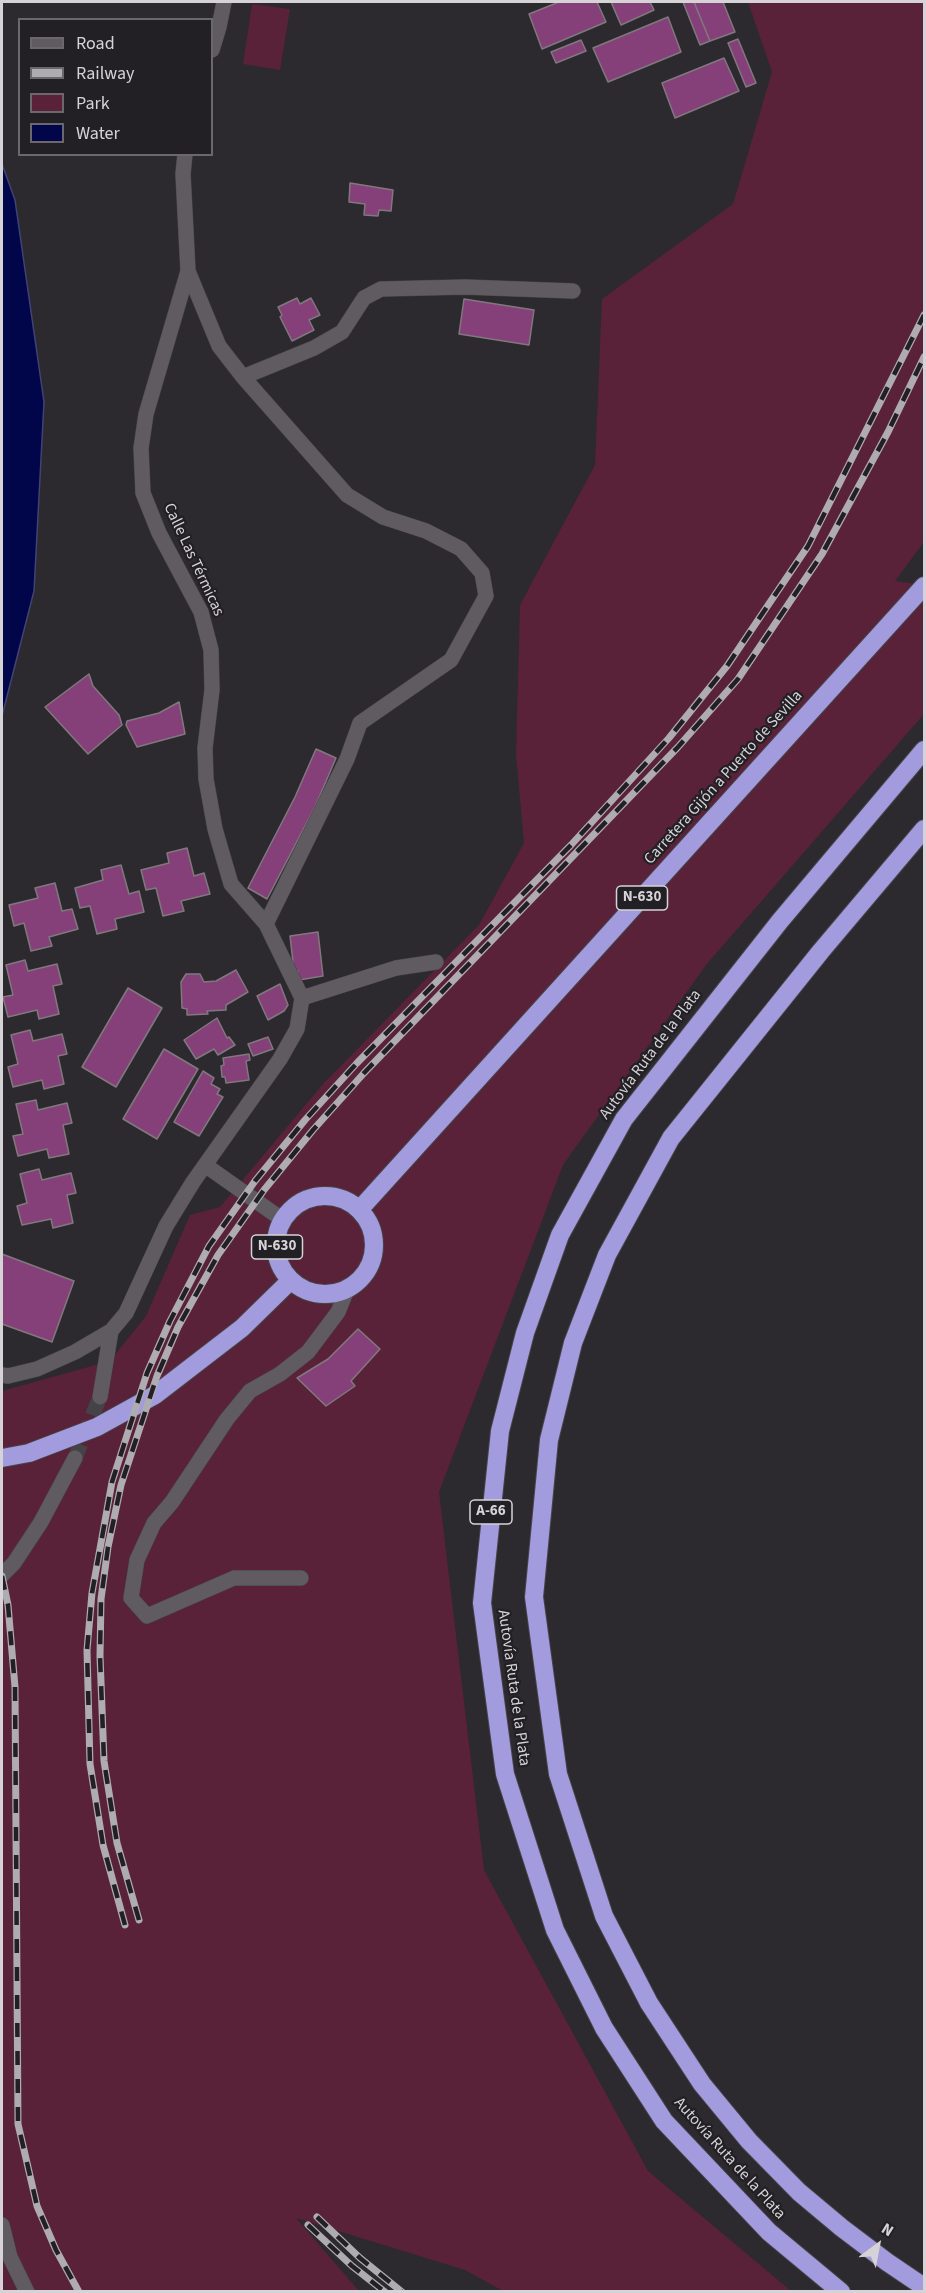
<!DOCTYPE html>
<meta charset="utf-8">
<style>
body{margin:0}
#map{position:relative;width:926px;height:2293px;overflow:hidden;background:#2c292f;font-family:"Source Sans 3",sans-serif}
canvas{display:block}
.frame{position:absolute;inset:0;border:3px solid #d5d3d6;pointer-events:none}
.legend{position:absolute;left:18px;top:18px;width:195px;height:138px;box-sizing:border-box;background:#232025;border:2px solid #6a686c;margin:0;padding:8px 10px;list-style:none;font-size:18px;color:#d5d3d6}
.legend li{display:flex;align-items:center;gap:12px;height:30px}
.legend b{width:30px;border:2px solid #6a686c}
.north{position:absolute;left:848px;top:2215px;width:60px;height:60px;-webkit-text-stroke:4px #232025;paint-order:stroke;rotate:32deg;font-size:16px;font-weight:700;line-height:24px;text-align:center;color:#d5d3d6}
.north::after{content:'';display:block;margin:auto;width:21px;height:27px;background:#d5d3d6;clip-path:polygon(50% 0,100% 100%,50% 72%,0 100%)}
</style>
<div id="map">
<canvas width="926" height="2293"></canvas>
<div class="frame"></div>
<ul class="legend">
<li><b style="height:8px;background:#5f5b61"></b>Road</li>
<li><b style="height:8px;background:#aeacb0"></b>Railway</li>
<li><b style="height:16px;background:#592238"></b>Park</li>
<li><b style="height:16px;background:#01054a"></b>Water</li>
</ul>
<div class="north">N</div>
</div>
<script>
const c = document.querySelector('canvas').getContext('2d');
c.lineJoin = 'round';
function paint(path, color) { c.fillStyle = color; c.fill(path, 'evenodd'); }
const poly = rows => new Path2D(rows.map(r => 'M' + r).join(''));
function stroke(path, color, width, dash) { c.strokeStyle = color; c.lineWidth = width; c.lineCap = dash ? 'butt' : 'round'; c.setLineDash(dash || []); c.stroke(path); }
function write(font, color, halo, rows, align = 'center') {
  c.font = font + ' "Source Sans 3",sans-serif'; c.lineWidth = 4.5; c.setLineDash([]); c.textBaseline = 'middle'; c.strokeStyle = halo; c.fillStyle = color; for (const [text, x, y, turn = 0] of rows) {
    c.save(); c.translate(x, y); c.rotate((+turn || 0) * Math.PI / 180); c.textAlign = isNaN(turn) ? turn : align; if (halo) c.strokeText(text, 0, 0); c.fillText(text, 0, 0); c.restore();
  }
}
const green = poly([
 [748,2,924,2,924,542,895,581,924,585,924,714,706,965,563,1165,439,1492,484,1870,648,2171,791,2291,503,2291,465,2270,296,2218,359,2291,2,2292,2,1391,110,1361,146,1316,190,1215,220,1207,323,1084,479,925,524,843,516,754,520,605,595,465,602,299,733,204,772,72],
 [252,4,290,9,280,70,243,64]
]);
const water = poly([
 [2,164,15,200,44,402,34,591,2,716,2,164]
]);
const building = poly([
 [559,2,597,2,606,22,542,49,529,14,559,2],
 [611,2,650,2,654,10,621,25,611,2],
 [683,2,694,2,710,41,700,45,683,2],
 [694,2,723,2,735,32,710,41,694,2],
 [668,17,681,52,608,82,593,48,668,17],
 [738,39,756,83,746,87,728,43,738,39],
 [581,40,586,51,556,63,551,52,581,40],
 [724,58,739,91,675,118,662,83,724,58],
 [350,183,393,190,391,211,379,210,378,216,364,215,365,204,349,202,350,183],
 [297,298,300,304,311,298,320,315,309,320,314,330,292,341,280,317,282,315,278,307,297,298],
 [464,299,534,310,529,345,459,334,464,299],
 [89,674,93,686,119,715,122,725,88,754,45,707,89,674],
 [179,702,185,734,137,747,126,725,127,721,159,713,179,702],
 [316,749,336,758,315,807,267,899,248,888,295,797,316,749],
 [187,848,194,876,204,873,210,894,181,901,184,911,163,916,156,888,146,890,141,870,169,863,167,853,187,848],
 [121,865,129,894,139,891,144,912,115,919,117,929,97,934,90,906,80,908,75,888,103,880,101,870,121,865],
 [55,883,62,911,72,909,78,929,49,937,52,946,31,951,24,923,14,926,9,905,38,898,35,888,55,883],
 [318,932,323,976,299,980,298,971,294,971,290,936,318,932],
 [25,960,28,971,57,964,62,984,53,986,59,1014,39,1019,37,1010,8,1017,3,997,13,995,6,965,25,960],
 [236,970,248,992,226,1005,226,1010,207,1011,208,1014,187,1015,187,1009,182,1008,181,982,186,974,200,974,204,982,216,981,236,970],
 [280,984,288,1005,284,1011,268,1020,257,996,280,984],
 [128,988,162,1008,116,1087,82,1067,128,988],
 [217,1018,227,1038,229,1037,235,1045,218,1055,214,1049,196,1059,184,1040,217,1018],
 [30,1030,33,1041,62,1034,67,1054,58,1056,64,1084,44,1089,42,1080,13,1087,8,1067,18,1064,11,1035,30,1030],
 [268,1037,273,1049,253,1056,248,1044,268,1037],
 [164,1049,198,1069,157,1139,123,1119,164,1049],
 [249,1054,250,1060,246,1061,249,1080,226,1083,225,1077,222,1077,221,1066,224,1065,223,1058,249,1054],
 [203,1071,214,1078,211,1084,220,1089,217,1094,223,1097,199,1136,174,1122,203,1071],
 [36,1100,38,1110,67,1103,72,1123,63,1125,69,1154,49,1158,47,1149,18,1156,13,1136,23,1134,16,1104,36,1100],
 [39,1169,42,1180,71,1173,76,1193,67,1195,73,1223,53,1228,51,1219,22,1225,17,1206,27,1203,20,1174,39,1169],
 [2,1254,74,1281,52,1342,2,1324,2,1254],
 [358,1329,380,1349,351,1381,355,1386,326,1406,297,1378,328,1359,358,1329]
]);
const streetTunnel = poly([
 [75,1458,100,1397]
]);
const street = poly([
 [212,50,219,27,224,2],
 [188,271,219,346,243,377,347,495,383,517,426,531,461,549,482,573,486,596,451,660,360,723,347,759,266,924],
 [243,377,314,348,342,332,364,298,381,289,465,287,573,291],
 [302,998,396,968,436,962],
 [205,1165,283,1220],
 [2,1375,8,1376,37,1369,75,1352,111,1331,126,1313,166,1226,193,1182,280,1059,297,1029,302,998,266,924,231,884,215,829,206,779,205,748,212,690,211,650,201,612,159,533,143,493,141,448,146,414,188,271,183,174,185,154],
 [100,1397,111,1331],
 [2,1575,14,1563,41,1522,75,1458],
 [301,1578,234,1578,147,1616,131,1598,137,1560,154,1523,172,1502,227,1419,250,1391,280,1374,308,1352,338,1312,347,1290],
 [2,2225,10,2257,27,2292]
]);
const highway = poly([
 [924,829,821,951,671,1138,607,1255,573,1343,549,1440,534,1597,558,1774,604,1916,649,2003,702,2084,749,2141,799,2192,842,2228,887,2262,924,2287],
 '276 1245a49 49 0 1 1 98 0a49 49 0 1 1-98 0Z',
 [360,1209,924,586],
 [2,1458,29,1453,97,1427,155,1395,242,1328,290,1281],
 [841,2292,769,2232,664,2121,604,2028,555,1930,505,1774,482,1603,500,1431,525,1333,560,1235,624,1119,780,921,924,750]
]);
const rail = poly([
 [2,1576,8,1605,15,1687,18,2124,37,2206,56,2250,79,2292],
 [139,1920,117,1843,104,1761,100,1656,101,1599,108,1547,121,1485,157,1376,178,1327,218,1255,264,1190,313,1130,364,1073,678,747,738,679,822,554,888,432,924,357],
 [125,1925,103,1845,90,1764,87,1650,92,1593,112,1482,147,1373,170,1321,209,1246,255,1181,305,1120,357,1063,571,845,669,738,727,666,808,546,924,315],
 [317,2217,360,2258,402,2292],
 [308,2225,352,2266,385,2292]
]);
const shields = [
 [642,898,51],
 [277,1247,51],
 [491,1512,42]
];
const shieldNames = [
 ["N-630",642,898],
 ["N-630",277,1247],
 ["A-66",491,1512]
];
const streetNames = [
 ["Calle Las Térmicas",193,560,65],
 ["Carretera Gijón a Puerto de Sevilla",724,778,-48],
 ["Autovía Ruta de la Plata",651,1055,-53],
 ["Autovía Ruta de la Plata",513,1688,82],
 ["Autovía Ruta de la Plata",729,2159,48]
];
paint(green, '#592238');
paint(water, '#01054a');
stroke(water, '#414374', 1.5);
paint(building, '#864079');
stroke(building, '#7f797d', 1.5);
stroke(streetTunnel, '#454248', 15, [15, 8]);
stroke(street, '#474449', 16);
stroke(highway, '#474449', 20);
stroke(street, '#5f5b61', 15);
stroke(highway, '#a29bdd', 18);
stroke(rail, '#aeacb0', 7);
stroke(rail, '#232025', 4.5, [14]);
for (const [x, y, w] of shields) { const box = new Path2D(); box.roundRect(x - w / 2, y - 12, w, 24, 4.5); c.fillStyle = '#232025'; c.fill(box); stroke(box, '#d5d3d6', 1.5); }
write('bold 15px', '#d5d3d6', null, shieldNames);
write('16px', '#d5d3d6', '#232025', streetNames);
</script>
